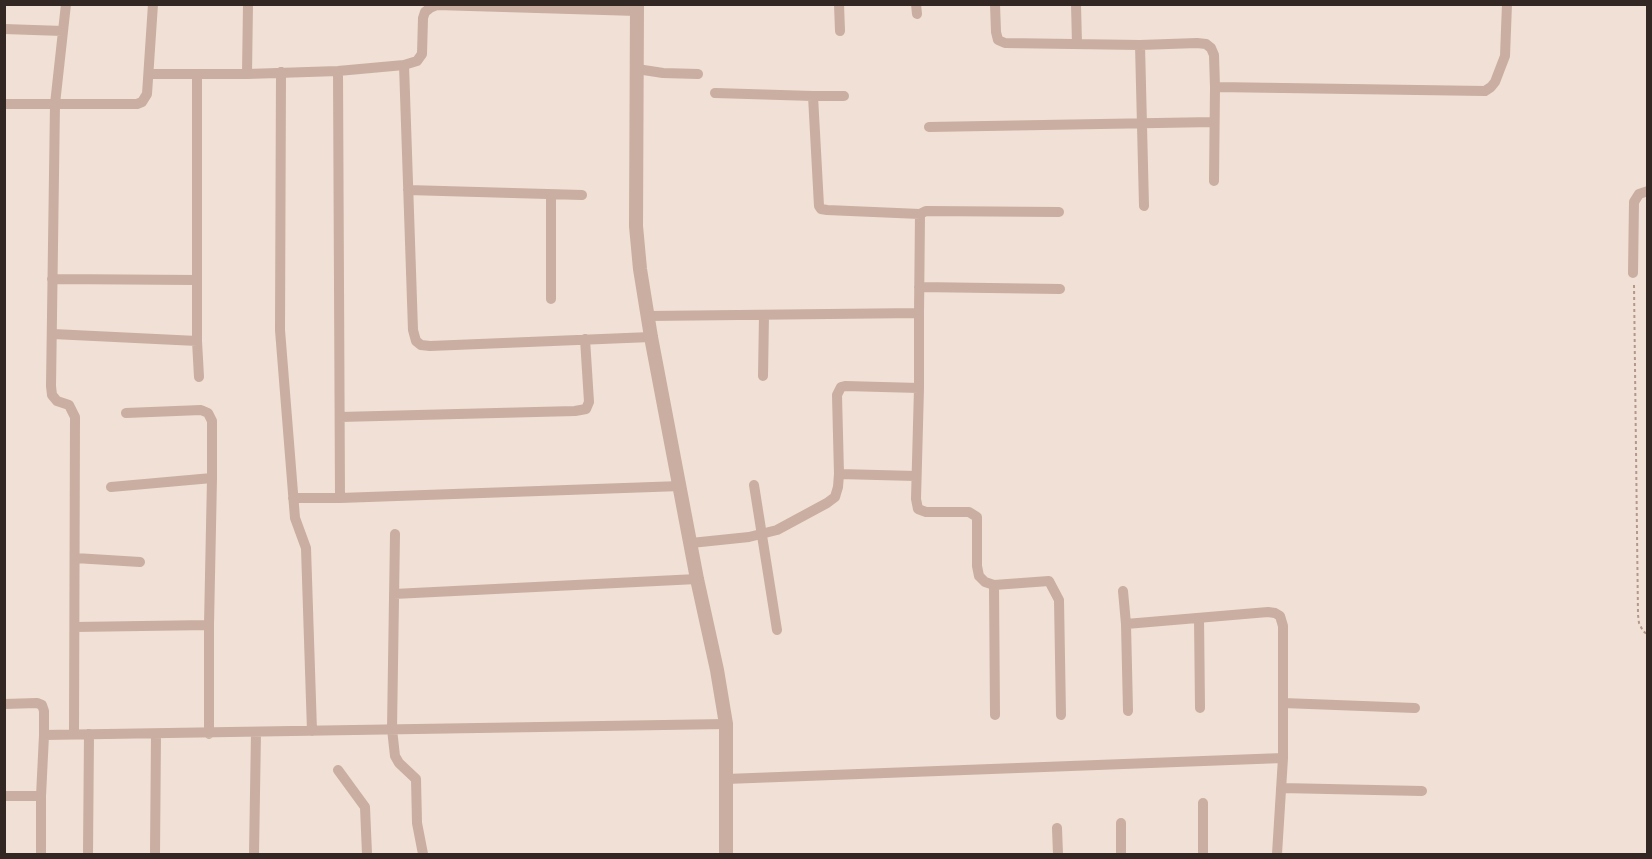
<!DOCTYPE html>
<style>
body{margin:0}
#map{position:relative;width:1652px;height:859px;overflow:hidden;background:#f1e0d5;font-family:"Fira Sans",sans-serif}
canvas{display:block}
.frame{position:absolute;inset:0;border:6px solid #332724;pointer-events:none}
</style>
<div id="map">
<canvas width="1652" height="859"></canvas>
<div class="frame"></div>
</div>
<script>
const c = document.querySelector('canvas').getContext('2d');
c.lineJoin = 'round';
const poly = rows => new Path2D(rows.map(r => 'M' + r).join(''));
function stroke(path, color, width, dash) { c.strokeStyle = color; c.lineWidth = width; c.lineCap = dash ? 'butt' : 'round'; c.setLineDash(dash || []); c.stroke(path); }
const path = poly([
 [1634,285,1638,615,1639,623,1643,631,1648,635]
]);
const minor = poly([
 [66,4,55,104,51,386,52,395,57,401,69,405,75,417,74,734],
 [839,4,840,31],
 [916,4,917,14],
 [995,4,996,32,998,40,1005,43,1140,45,1197,43,1206,44,1211,48,1214,55,1215,87,1214,181],
 [1076,4,1077,44],
 [4,29,63,31],
 [1140,45,1144,206],
 [404,65,413,330,416,341,421,345,430,346,651,337],
 [637,69,663,73,698,74],
 [338,71,340,498],
 [281,72,280,330,295,518,306,548,312,731],
 [149,74,247,74,338,71,404,65,417,61,422,54,423,18,425,12,430,8,437,5,637,11],
 [247,74,248,4],
 [197,75,197,341,199,377],
 [1215,87,1485,91,1491,87,1495,82,1505,56,1507,4],
 [715,93,813,96,819,206,821,209,827,210,920,214],
 [813,96,844,96],
 [4,104,137,104,142,102,147,94,153,4],
 [929,127,1214,122],
 [408,190,582,195],
 [551,195,551,299],
 [1633,273,1634,202,1639,194,1648,191],
 [52,279,197,280],
 [919,287,1060,289],
 [919,313,920,214,926,211,1059,212],
 [648,316,919,313,919,388],
 [53,334,197,341],
 [763,376,764,315],
 [126,413,201,410,208,413,212,421,212,478,209,625,209,734],
 [340,417,575,411,586,409,589,402,585,339],
 [839,474,916,476],
 [754,485,777,630],
 [111,487,212,478],
 [293,498,340,498,681,486],
 [395,534,392,729,395,756,399,763,416,779,417,823,423,854],
 [691,543,749,537,777,530,827,503,835,497,838,487,839,474,837,395,841,387,845,386,919,388,916,499,918,509,926,512,969,512,977,517,977,566,979,576,985,582,994,585,1049,581,1059,600,1061,715],
 [75,558,140,562],
 [994,585,995,715],
 [1123,591,1126,624,1128,711],
 [394,594,697,579],
 [1199,618,1200,708],
 [1126,624,1268,612,1275,613,1280,616,1283,626,1283,758,1277,854],
 [75,627,209,625],
 [1283,703,1415,708],
 [4,704,37,703,42,705,44,711,44,735,41,796,41,854],
 [44,735,726,724],
 [338,770,365,807,367,854],
 [726,779,1283,758],
 [1281,788,1422,791],
 [4,796,41,796],
 [1203,803,1203,854],
 [1121,823,1121,854],
 [1057,828,1058,854],
 [88,854,89,734],
 [155,854,156,734],
 [254,854,256,732]
]);
const tertiary = poly([
 [637,4,636,226,640,269,651,337,697,579,717,670,726,724,726,854]
]);
stroke(path, '#b4978b', 2, [3, 3]);
stroke(minor, '#c9aea1', 10);
stroke(tertiary, '#c9aea1', 14);
</script>
